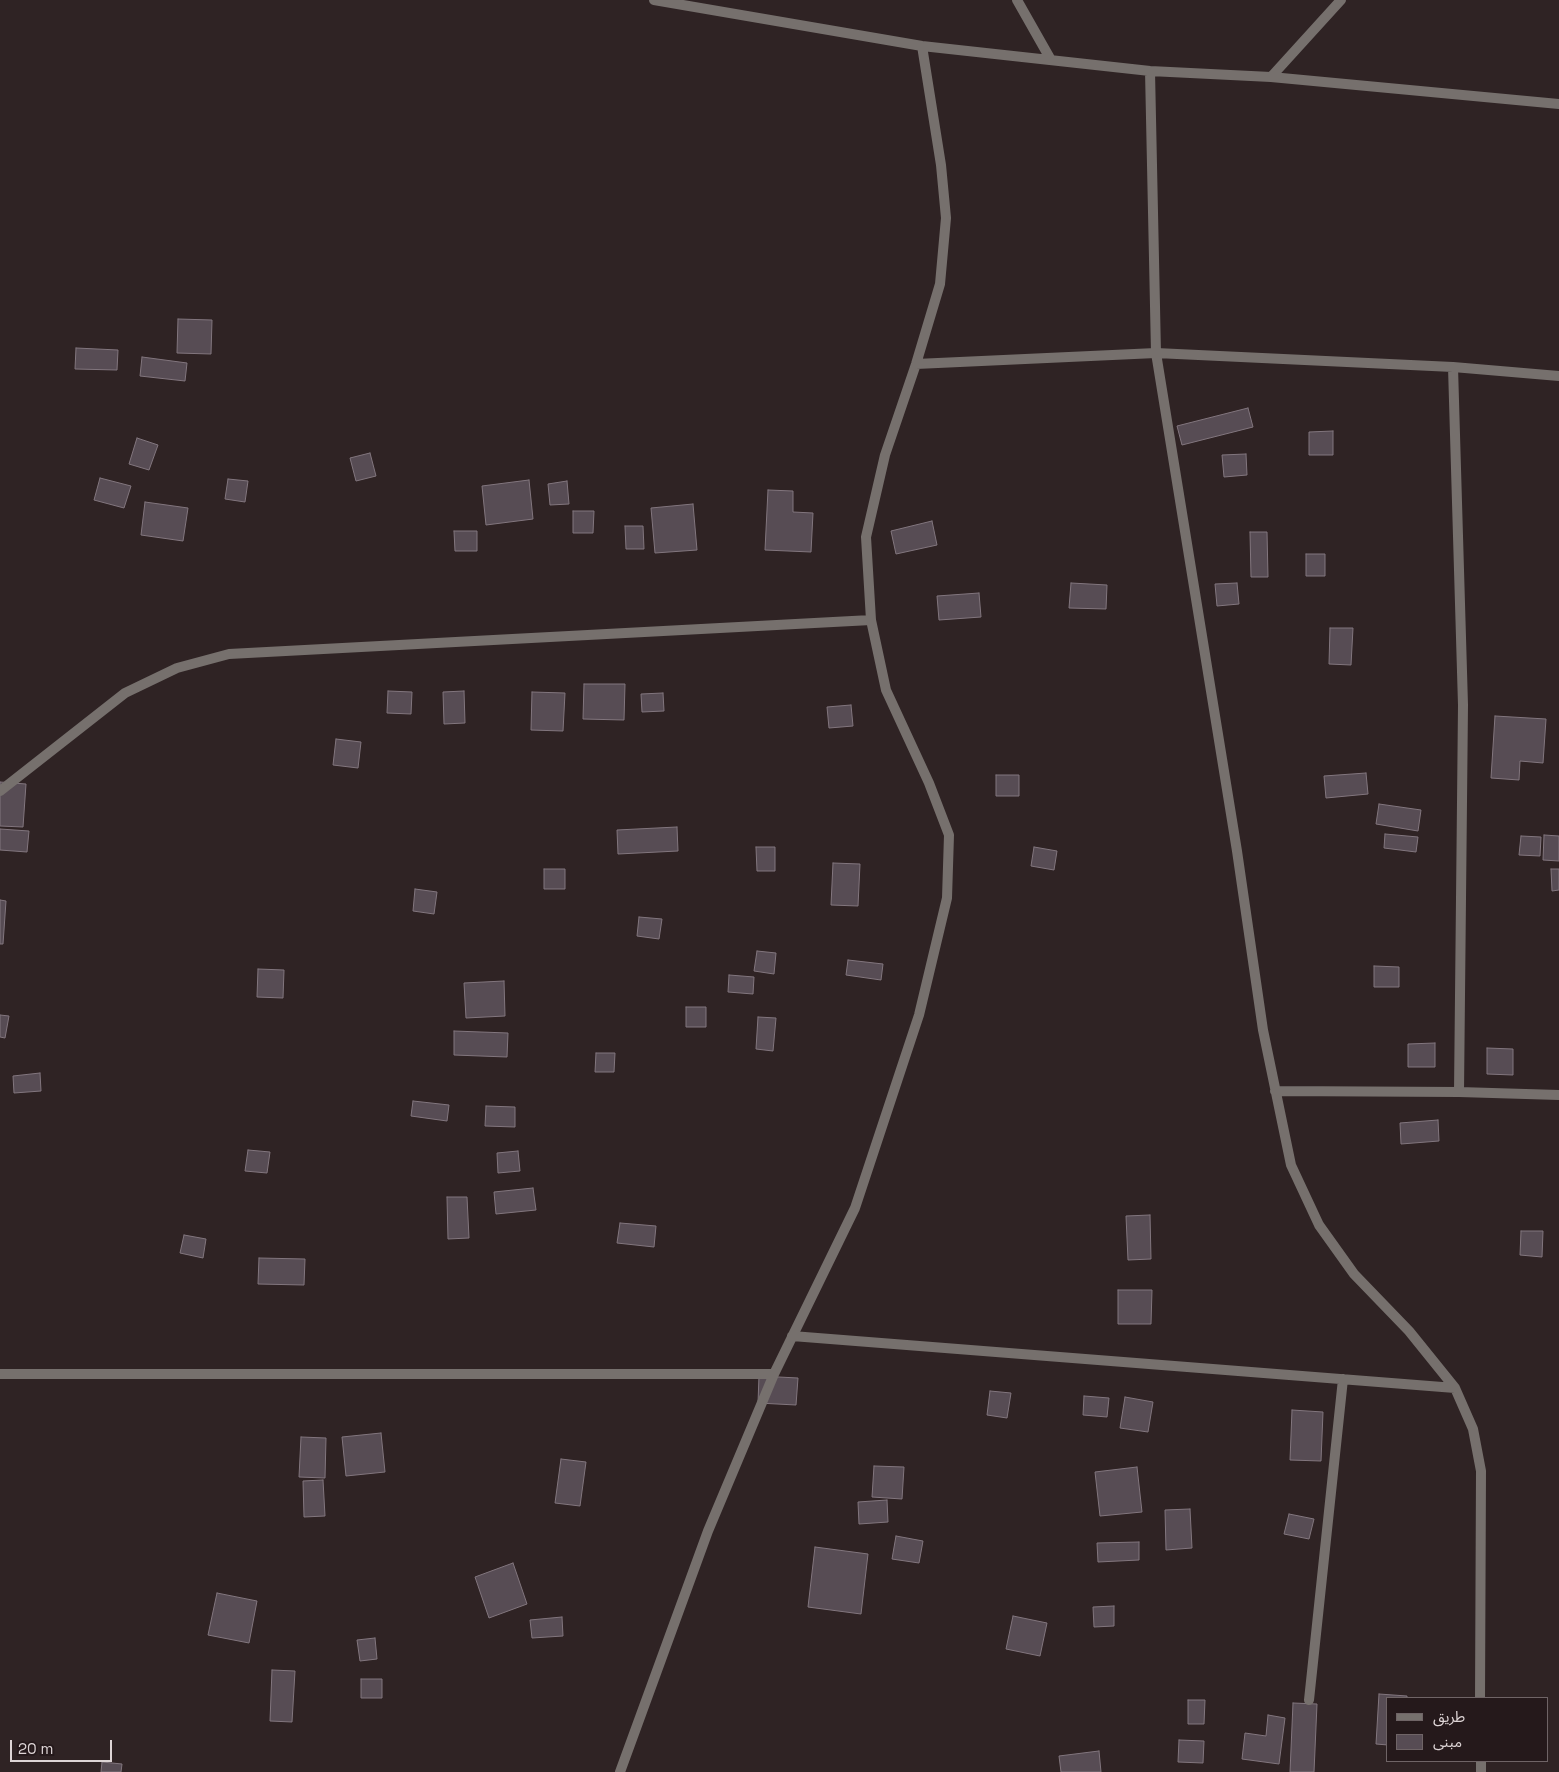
<!DOCTYPE html>
<meta charset="utf-8">
<style>
body{margin:0}
#map{position:relative;width:1559px;height:1772px;overflow:hidden;background:#2f2324;font-family:"Space Grotesk","Noto Sans Arabic",sans-serif}
canvas{display:block}
.legend{position:absolute;left:1386px;top:1697px;width:162px;height:65px;box-sizing:border-box;background:#25191b;border:1px solid #6f6466;margin:0;padding:6px 9px;list-style:none;font-size:15px;color:#ded5d6}
.legend li{display:flex;align-items:center;gap:10px;height:25px}
.legend b{width:25px;border:1px solid #6f6466}
.scale{position:absolute;left:10px;top:1740px;width:102px;height:22px;box-sizing:border-box;border:2px solid #ded5d6;border-top:0;padding-left:6px;font-size:15px;line-height:18px;white-space:nowrap;color:#ded5d6;-webkit-text-stroke:4px #25191b;paint-order:stroke}
</style>
<div id="map">
<canvas width="1559" height="1772"></canvas>
<ul class="legend">
<li><b style="height:6px;background:#76706d"></b>طريق</li>
<li><b style="height:14px;background:#574c54"></b>مبنى</li>
</ul>
<div class="scale">20 m</div>
</div>
<script>
const c = document.querySelector('canvas').getContext('2d');
c.lineJoin = 'round';
function paint(path, color) { c.fillStyle = color; c.fill(path, 'evenodd'); }
const poly = rows => new Path2D(rows.map(r => 'M' + r).join(''));
function stroke(path, color, width, dash) { c.strokeStyle = color; c.lineWidth = width; c.lineCap = dash ? 'butt' : 'round'; c.setLineDash(dash || []); c.stroke(path); }
const building = poly([
 [178,319,212,320,211,354,177,353,178,319],
 [76,348,118,350,117,370,75,369,76,348],
 [142,357,187,363,185,381,140,376,142,357],
 [1248,408,1253,427,1182,445,1177,426,1248,408],
 [1333,431,1333,455,1309,455,1309,432,1333,431],
 [137,438,158,445,149,470,129,464,137,438],
 [370,453,376,476,356,481,350,458,370,453],
 [1246,454,1247,475,1224,477,1222,455,1246,454],
 [100,478,131,486,124,508,94,500,100,478],
 [228,479,248,481,245,502,225,499,228,479],
 [529,480,533,519,486,525,482,486,529,480],
 [567,481,569,504,550,505,548,484,567,481],
 [768,490,793,491,793,512,813,513,811,552,765,550,768,490],
 [145,502,188,508,183,541,141,535,145,502],
 [693,504,697,550,655,553,651,508,693,504],
 [573,511,594,511,593,533,573,533,573,511],
 [932,521,937,545,896,554,891,531,932,521],
 [625,526,643,526,644,549,626,549,625,526],
 [454,531,477,531,477,551,455,551,454,531],
 [1250,532,1267,532,1268,577,1251,577,1250,532],
 [1306,554,1325,554,1325,576,1306,576,1306,554],
 [1071,583,1107,585,1106,609,1069,608,1071,583],
 [1237,583,1239,604,1217,606,1215,584,1237,583],
 [979,593,981,617,939,620,937,596,979,593],
 [1330,628,1353,628,1351,665,1329,664,1330,628],
 [584,684,625,684,624,720,583,719,584,684],
 [388,691,412,692,411,714,387,713,388,691],
 [464,691,465,723,444,724,443,692,464,691],
 [532,692,565,693,563,731,531,730,532,692],
 [663,693,664,711,642,712,641,694,663,693],
 [851,705,853,726,829,728,827,707,851,705],
 [1495,716,1546,719,1543,763,1520,761,1519,780,1491,778,1495,716],
 [336,739,361,742,358,768,333,765,336,739],
 [1366,773,1368,794,1326,798,1324,776,1366,773],
 [996,775,1019,775,1019,796,996,796,996,775],
 [0,782,26,784,23,827,0,826,0,782],
 [1379,804,1421,810,1418,831,1376,824,1379,804],
 [677,827,678,851,618,854,617,830,677,827],
 [0,829,29,831,27,852,0,850,0,829],
 [1385,834,1418,837,1416,852,1384,848,1385,834],
 [1544,835,1559,836,1559,861,1543,860,1544,835],
 [1521,836,1541,837,1540,856,1519,855,1521,836],
 [756,847,775,847,775,871,757,871,756,847],
 [1034,847,1057,851,1054,870,1031,866,1034,847],
 [833,863,860,864,858,906,831,905,833,863],
 [544,869,565,869,565,889,544,889,544,869],
 [1551,869,1559,869,1559,890,1552,891,1551,869],
 [415,889,437,892,434,914,413,911,415,889],
 [0,900,6,901,3,944,0,944,0,900],
 [639,917,662,919,659,939,637,936,639,917],
 [757,951,776,953,774,974,754,971,757,951],
 [848,960,883,964,881,980,846,975,848,960],
 [1374,966,1399,967,1399,987,1374,987,1374,966],
 [258,969,284,970,283,998,257,997,258,969],
 [729,975,754,977,753,994,728,992,729,975],
 [504,981,505,1016,466,1018,464,983,504,981],
 [686,1007,706,1007,706,1027,686,1027,686,1007],
 [0,1015,9,1016,5,1038,0,1037,0,1015],
 [758,1017,776,1018,773,1051,756,1049,758,1017],
 [454,1031,508,1033,507,1057,454,1055,454,1031],
 [1435,1043,1435,1067,1408,1067,1408,1044,1435,1043],
 [1487,1048,1513,1049,1513,1075,1487,1074,1487,1048],
 [596,1053,615,1053,614,1072,595,1072,596,1053],
 [40,1073,41,1091,14,1093,13,1076,40,1073],
 [413,1101,449,1105,447,1121,411,1116,413,1101],
 [486,1106,515,1107,515,1127,485,1126,486,1106],
 [1438,1120,1439,1141,1401,1144,1400,1123,1438,1120],
 [248,1150,270,1152,267,1173,245,1171,248,1150],
 [518,1151,520,1171,498,1173,497,1153,518,1151],
 [533,1188,536,1210,496,1214,494,1192,533,1188],
 [447,1197,467,1197,469,1238,448,1239,447,1197],
 [1150,1215,1151,1259,1128,1260,1126,1216,1150,1215],
 [620,1223,656,1226,654,1247,617,1243,620,1223],
 [1521,1231,1543,1231,1542,1257,1520,1255,1521,1231],
 [184,1235,206,1239,203,1258,180,1253,184,1235],
 [259,1258,305,1259,304,1285,258,1284,259,1258],
 [1118,1290,1152,1290,1151,1324,1118,1324,1118,1290],
 [759,1376,798,1378,796,1405,758,1403,759,1376],
 [990,1391,1011,1393,1007,1418,987,1415,990,1391],
 [1084,1396,1109,1398,1107,1417,1083,1415,1084,1396],
 [1125,1397,1153,1402,1148,1432,1120,1428,1125,1397],
 [1292,1410,1323,1412,1321,1461,1290,1460,1292,1410],
 [381,1433,385,1472,346,1476,342,1437,381,1433],
 [301,1437,326,1438,325,1478,299,1477,301,1437],
 [561,1459,586,1462,580,1506,555,1503,561,1459],
 [874,1466,904,1467,902,1499,872,1497,874,1466],
 [1137,1467,1142,1512,1100,1516,1095,1472,1137,1467],
 [323,1480,325,1516,304,1517,303,1481,323,1480],
 [887,1500,888,1522,859,1524,858,1502,887,1500],
 [1190,1509,1192,1548,1166,1550,1165,1510,1190,1509],
 [1289,1514,1314,1519,1309,1539,1284,1534,1289,1514],
 [896,1536,923,1541,919,1563,892,1559,896,1536],
 [1139,1542,1139,1560,1098,1562,1097,1543,1139,1542],
 [815,1547,868,1554,861,1614,808,1607,815,1547],
 [513,1563,527,1604,489,1618,475,1577,513,1563],
 [217,1593,257,1601,249,1643,208,1635,217,1593],
 [1114,1606,1114,1626,1094,1627,1093,1607,1114,1606],
 [1013,1616,1047,1623,1040,1656,1006,1649,1013,1616],
 [562,1617,563,1636,532,1638,530,1620,562,1617],
 [375,1638,377,1659,360,1661,357,1640,375,1638],
 [272,1670,295,1671,292,1722,270,1721,272,1670],
 [361,1679,382,1679,382,1698,361,1698,361,1679],
 [1379,1694,1407,1696,1407,1698,1388,1698,1388,1745,1376,1744,1379,1694],
 [1188,1700,1205,1700,1204,1724,1188,1724,1188,1700],
 [1293,1703,1317,1704,1314,1772,1290,1772,1293,1703],
 [1268,1715,1285,1718,1279,1764,1242,1759,1245,1733,1266,1736,1268,1715],
 [1179,1740,1204,1741,1203,1763,1178,1762,1179,1740],
 [1099,1751,1101,1772,1061,1772,1059,1756,1099,1751],
 [102,1762,122,1764,121,1772,101,1772,102,1762]
]);
const minor = poly([
 [654,0,922,46,1150,71,1271,77,1559,104],
 [1017,0,1051,60],
 [1150,71,1156,353,1237,851,1263,1030,1291,1165,1319,1225,1354,1274,1409,1331,1455,1388,1473,1429,1481,1471,1480,1698],
 [1271,77,1341,0],
 [916,364,1156,353,1453,367,1559,376],
 [1453,367,1463,705,1459,1092],
 [0,791,125,693,177,668,229,654,871,620],
 [1275,1091,1459,1092,1559,1095],
 [792,1336,1455,1388],
 [0,1374,774,1374],
 [1309,1700,1343,1379],
 [1481,1761,1481,1772],
 [620,1772,708,1531,774,1374,855,1208,919,1015,947,898,949,835,929,783,886,690,871,620,866,537,885,455,916,364,940,284,946,218,941,165,922,46]
]);
paint(building, '#574c54');
stroke(building, '#82767e', 1);
stroke(minor, '#76706d', 10);
</script>
